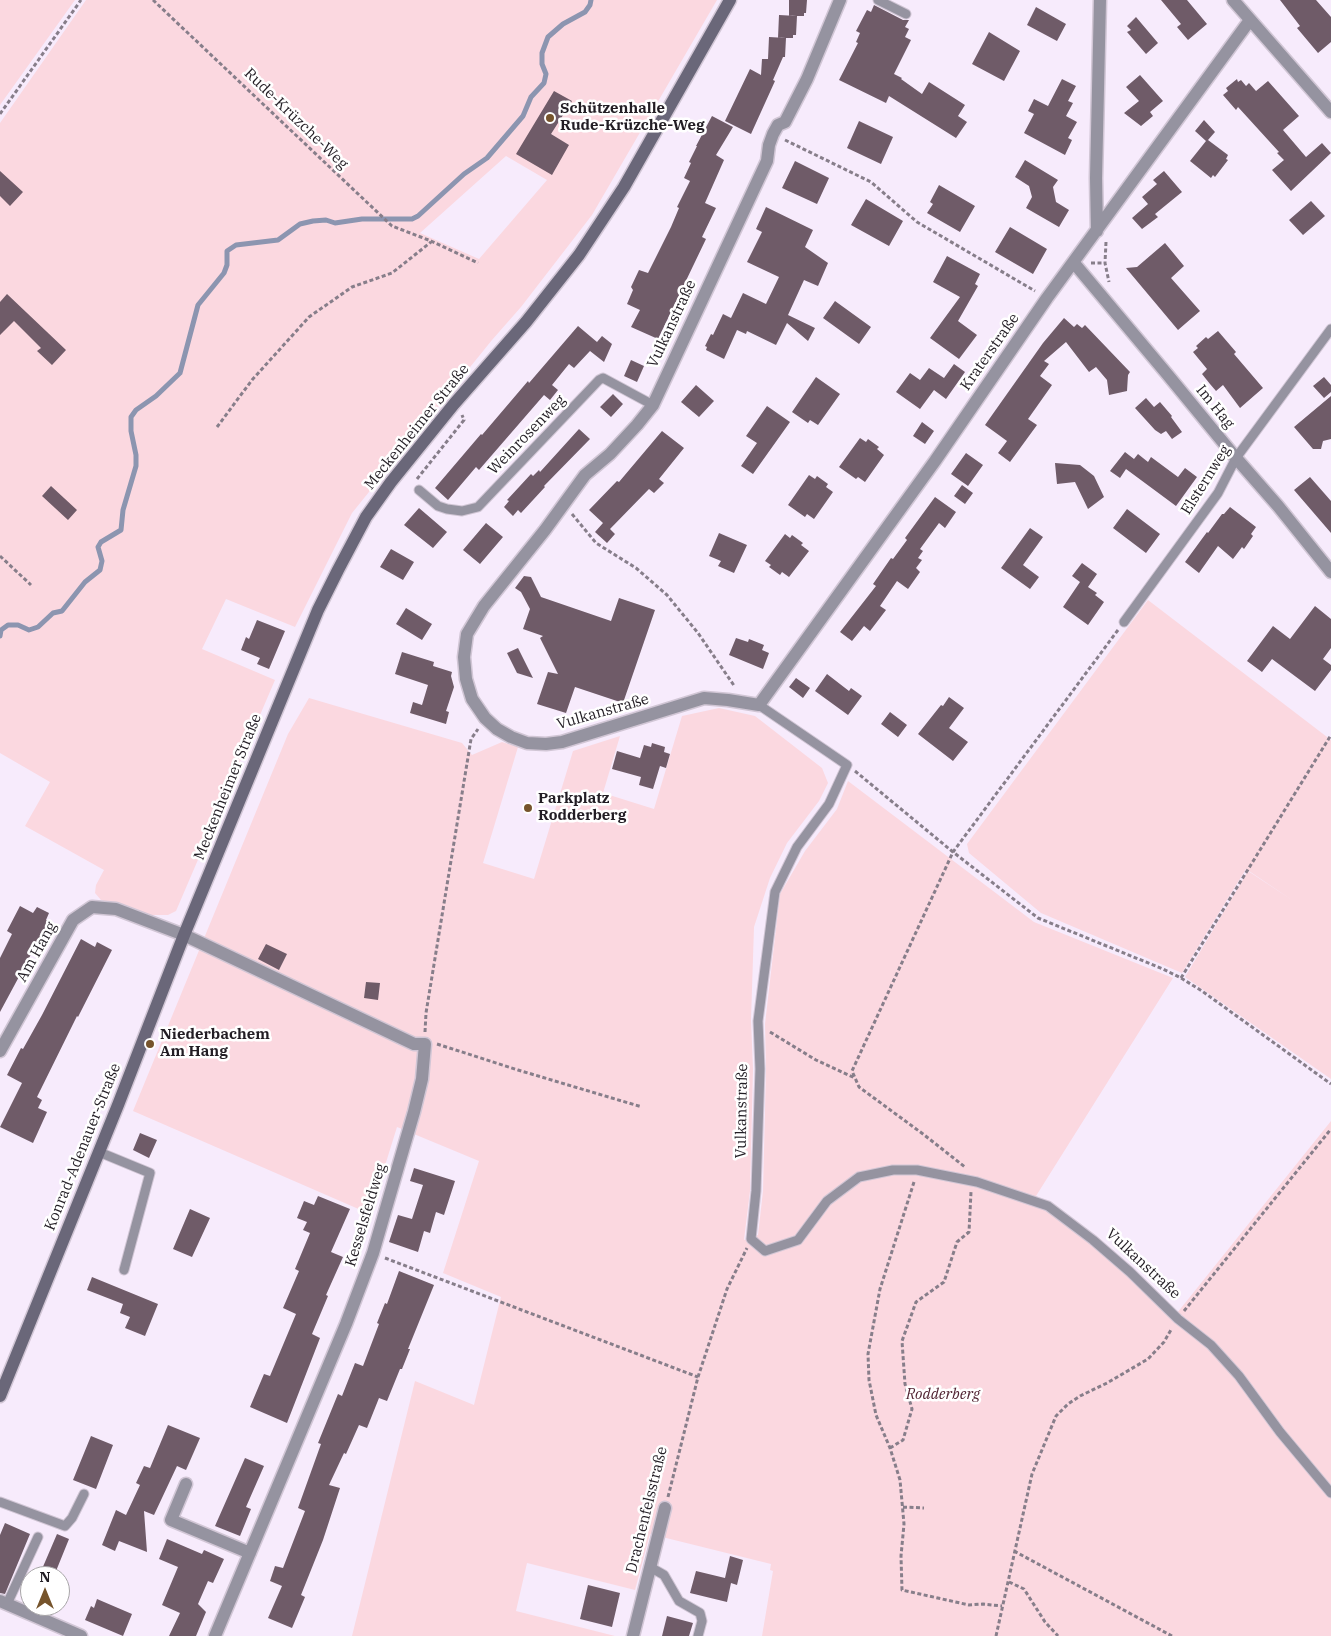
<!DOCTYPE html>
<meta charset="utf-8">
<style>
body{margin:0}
#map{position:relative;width:1331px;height:1636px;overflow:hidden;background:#f7ebfc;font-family:"IBM Plex Serif",serif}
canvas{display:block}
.north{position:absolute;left:20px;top:1566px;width:50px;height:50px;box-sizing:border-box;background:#fff;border:1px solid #a7a5a7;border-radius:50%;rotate:0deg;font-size:14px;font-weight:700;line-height:20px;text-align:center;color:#221d24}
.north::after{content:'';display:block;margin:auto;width:18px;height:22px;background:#76542c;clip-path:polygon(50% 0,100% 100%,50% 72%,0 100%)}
</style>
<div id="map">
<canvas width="1331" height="1636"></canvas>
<div class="north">N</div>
</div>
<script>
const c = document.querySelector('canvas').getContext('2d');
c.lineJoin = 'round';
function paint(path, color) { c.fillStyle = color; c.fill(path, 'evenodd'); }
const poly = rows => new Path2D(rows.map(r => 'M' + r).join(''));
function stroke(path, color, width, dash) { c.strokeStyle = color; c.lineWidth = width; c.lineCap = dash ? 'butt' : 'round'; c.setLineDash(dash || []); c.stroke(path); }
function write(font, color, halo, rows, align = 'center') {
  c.font = font + ' "IBM Plex Serif",serif'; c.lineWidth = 5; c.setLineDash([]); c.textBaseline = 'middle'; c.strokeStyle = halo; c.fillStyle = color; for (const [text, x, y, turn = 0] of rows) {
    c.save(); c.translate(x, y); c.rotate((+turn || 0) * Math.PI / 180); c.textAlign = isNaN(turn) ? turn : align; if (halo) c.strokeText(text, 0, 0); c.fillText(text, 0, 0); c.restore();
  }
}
const green = poly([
 [0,0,75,0,0,105],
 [86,0,717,0,592,215,521,307,492,340,352,513,295,627,226,599,202,649,275,680,176,911,168,915,151,915,101,900,95,893,96,885,104,870,25,826,50,782,0,753,0,123],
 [506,156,547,180,479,259,420,233],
 [1148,600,1331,740,1331,1079,1185,977,1248,871,1292,900,1246,869,1182,973,1041,913,969,853,967,844],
 [309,698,462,743,472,755,502,742,518,747,483,863,534,879,573,751,620,736,603,793,654,809,682,716,719,708,755,716,822,768,828,783,819,801,787,843,770,878,754,927,751,1020,753,1069,750,1191,744,1240,758,1235,763,1191,766,1070,765,1024,780,894,805,851,837,809,848,781,1034,922,1173,978,1036,1196,1051,1203,1096,1236,1133,1268,1177,1313,1331,1121,1331,1636,762,1636,773,1571,770,1570,771,1564,650,1534,635,1590,527,1563,516,1611,615,1636,352,1636,415,1381,474,1405,501,1297,443,1273,479,1161,397,1127,370,1214,133,1111,288,734]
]);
const stream = poly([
 [0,636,1,630,8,625,18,625,29,630,38,627,53,613,62,611,85,582,100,570,102,561,98,547,101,542,121,530,123,510,136,466,136,455,131,431,131,417,136,410,156,396,180,373,198,305,224,273,227,265,227,251,236,245,278,240,300,224,313,221,326,220,335,223,362,219,412,219,418,216,464,174,487,158,523,116,531,97,544,83,546,74,542,64,542,53,548,37,563,24,585,12,590,5,591,0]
]);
const building = poly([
 [789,0,807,0,806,13,804,13,804,16,789,16],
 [1161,0,1187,0,1207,24,1188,40,1177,27,1181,24],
 [1280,0,1316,0,1331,17,1331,42,1318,53,1297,28,1300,26],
 [874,5,903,20,909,20,905,27,909,29,905,37,911,40,894,74,902,78,901,79,922,94,929,82,965,105,958,116,967,122,956,138,889,96,886,103,839,80,858,43,856,42,860,33,856,31,867,10,871,12],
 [1036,7,1066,24,1057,41,1027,25],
 [779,15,797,16,796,35,793,35,793,38,778,38],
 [1136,17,1158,43,1146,54,1127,32,1131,30,1127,26],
 [989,32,1020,51,1004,81,972,64],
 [769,37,786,38,785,57,783,57,773,80,775,81,751,134,725,121,750,69,761,75,762,59,768,59],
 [1140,75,1163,101,1150,112,1153,116,1141,126,1124,113,1139,101,1126,87],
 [1062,79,1076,86,1068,101,1073,103,1066,116,1077,122,1068,138,1072,140,1065,155,1024,133,1034,114,1028,111,1034,99,1048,106],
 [1237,79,1238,82,1241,80,1246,86,1249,83,1256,91,1268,81,1299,116,1283,130,1306,157,1322,143,1331,153,1291,191,1272,170,1284,160,1277,153,1279,152,1238,107,1236,110,1223,95,1228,91,1226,88],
 [554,91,572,101,551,134,569,145,552,175,516,154],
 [712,116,733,127,716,155,724,160,705,203,716,208,702,237,706,239,658,339,631,327,640,310,627,304,633,290,631,287,639,270,648,273,671,227,679,208,677,207,690,181,684,178,691,163,689,162,697,146,696,146],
 [1204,120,1215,132,1208,140,1228,155,1226,159,1228,160,1215,177,1213,175,1211,178,1190,161,1206,141,1195,131],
 [859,121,893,137,881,164,847,148],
 [1025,160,1058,180,1053,187,1056,202,1069,210,1059,227,1026,208,1032,197,1029,186,1015,177],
 [795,161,829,178,817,204,782,188],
 [0,171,23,192,10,206,0,196],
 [1164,171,1182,192,1155,214,1158,217,1142,229,1132,218,1148,204,1142,197,1157,184,1153,180],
 [939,185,975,206,960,232,927,213,933,204,930,202],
 [866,199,903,221,889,246,851,225],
 [1311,201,1325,216,1303,235,1289,220],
 [766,207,813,230,805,247,828,263,818,286,804,280,788,315,815,328,808,341,787,323,776,345,747,331,746,334,737,330,724,359,706,350,707,347,705,346,711,334,713,335,723,314,731,318,743,293,766,304,779,277,747,262,762,232,756,229],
 [1010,227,1047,249,1033,274,995,252],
 [1165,243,1184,266,1171,278,1200,311,1178,330,1126,268,1137,267],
 [947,256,980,274,975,284,978,286,958,321,977,335,959,359,930,338,960,297,933,282],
 [7,294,66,350,52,365,37,351,41,348,14,321,0,335,0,302],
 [835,301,871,327,859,344,823,318],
 [1064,318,1074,327,1077,324,1082,328,1085,325,1130,372,1128,375,1127,391,1109,395,1107,380,1096,367,1089,372,1066,342,1044,361,1049,364,1040,376,1052,385,1028,419,1037,425,1010,462,998,453,1007,441,985,425,1043,343],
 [578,326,597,342,602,336,612,344,604,362,590,351,574,368,569,364,552,385,558,390,550,400,544,395,479,470,476,467,448,500,435,488,481,434,482,435,528,381,529,383],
 [1218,331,1236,352,1234,354,1263,388,1240,408,1223,385,1216,391,1210,384,1202,374,1207,369,1193,352,1198,348,1196,346,1206,337,1208,339],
 [631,360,644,366,637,382,624,376],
 [954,364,965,372,946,399,934,390,920,409,896,392,910,373,920,380,929,368,944,378],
 [816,377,840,394,818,425,810,420,808,423,792,412],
 [1324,377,1331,385,1331,392,1324,398,1313,386],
 [696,385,714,401,699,417,681,402],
 [613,394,623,404,611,417,600,407],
 [1331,396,1331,439,1323,441,1321,449,1313,449,1294,427],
 [1146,398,1154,407,1160,402,1172,416,1171,417,1182,432,1172,439,1166,431,1161,434,1155,430,1135,408],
 [767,406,790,422,753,474,741,466,757,443,746,436],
 [922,422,934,431,925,444,913,436],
 [579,429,590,439,544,486,545,487,521,513,518,510,513,516,504,507,509,501,507,500,531,474,533,476,539,470,540,472],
 [662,431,684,448,659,479,664,483,654,493,649,489,610,529,615,534,607,543,595,532,603,523,589,510,617,481,619,482],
 [860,438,866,442,868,439,879,447,877,449,884,455,865,482,858,477,856,479,839,467],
 [1125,452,1134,459,1138,454,1148,462,1151,457,1178,477,1185,468,1197,477,1176,506,1126,469,1120,478,1110,471],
 [966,453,983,465,968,486,951,474],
 [1055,463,1080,465,1094,476,1104,497,1088,509,1075,482,1057,484],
 [809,475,815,479,817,476,828,484,826,487,833,492,814,519,807,514,805,517,788,505],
 [1310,477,1331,501,1331,533,1294,490],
 [962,485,973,493,965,504,954,496],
 [51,486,77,510,68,520,42,496],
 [935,497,956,512,945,528,939,523,920,549,923,551,918,558,922,560,916,568,920,572,908,589,897,581,880,606,886,610,870,631,864,626,852,641,840,632,876,586,873,584,891,558,893,559,907,540,905,538],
 [1230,507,1256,527,1251,534,1253,536,1244,549,1242,547,1233,559,1218,546,1199,573,1185,562,1207,532,1208,533,1222,514,1224,514],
 [419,508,447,532,433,548,404,525],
 [1127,509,1160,534,1146,553,1113,528],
 [486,523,503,537,480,564,463,550],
 [1030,528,1043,537,1023,565,1039,577,1030,589,1001,568],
 [719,533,747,545,734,573,718,566,721,561,709,556],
 [785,534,790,538,792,535,803,543,801,545,809,551,789,577,782,572,780,575,769,567,771,565,765,561],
 [391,549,414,562,403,580,380,567],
 [1082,563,1097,574,1088,587,1097,593,1095,595,1104,602,1088,625,1063,607,1080,582,1072,576],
 [524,576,531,577,541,597,611,621,619,598,655,610,623,703,575,687,566,713,537,704,548,672,558,674,540,638,543,636,523,629,530,609,521,592,515,588],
 [1315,606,1331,619,1331,648,1323,659,1331,665,1331,670,1315,691,1272,659,1262,672,1247,661,1273,626,1290,639],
 [406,608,432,624,422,640,396,624],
 [257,620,285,631,269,669,257,664,260,658,241,650,246,637,249,639],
 [736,638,748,642,749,639,764,645,762,650,769,653,763,669,729,655],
 [518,648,533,678,517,673,507,653],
 [402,652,434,662,433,666,452,672,451,676,454,687,446,711,449,712,446,724,410,713,413,702,422,705,428,685,395,674],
 [827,674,849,691,851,688,862,696,848,715,815,691],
 [796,678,810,688,803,698,789,687],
 [949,697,964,708,949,728,968,742,953,761,918,734,941,705,943,706],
 [890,712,907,725,898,737,881,724],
 [652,743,665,747,664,752,670,754,666,768,660,766,653,789,639,785,641,777,612,769,617,751,640,758,644,745,651,747],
 [20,906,33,913,37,907,49,913,46,920,49,921,0,1012,0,958,12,934,7,931],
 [81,939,95,947,97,942,112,950,78,1017,77,1016,37,1097,42,1100,38,1108,47,1112,33,1143,0,1127,22,1083,7,1075,21,1048,23,1049,42,1015],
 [266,944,287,954,279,970,258,959],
 [366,982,380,983,378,1000,364,998],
 [140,1133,157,1140,149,1158,133,1150],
 [414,1168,455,1181,444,1215,436,1212,430,1233,424,1231,418,1252,389,1242,398,1215,412,1219,423,1185,410,1181],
 [318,1196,350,1209,331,1252,343,1257,326,1295,328,1296,312,1334,320,1338,287,1423,250,1407,264,1374,270,1376,296,1314,283,1308,299,1271,295,1269,310,1233,303,1230,307,1222,297,1218,304,1201,314,1205],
 [190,1209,210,1218,192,1257,173,1249],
 [399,1271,434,1285,408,1349,410,1349,402,1369,400,1369,387,1401,379,1398,367,1428,359,1425,346,1454,344,1453,329,1485,340,1488,323,1540,301,1595,305,1597,292,1628,268,1618,282,1586,270,1581,275,1566,283,1568,305,1511,298,1508,321,1444,318,1443,338,1394,342,1396,355,1363,363,1366,379,1324,377,1323,385,1303,387,1304],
 [92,1277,158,1304,145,1336,125,1328,130,1317,120,1313,123,1304,87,1290],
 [168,1425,200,1438,186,1470,177,1466,154,1515,144,1511,147,1552,119,1541,115,1551,102,1545,116,1510,126,1515,140,1485,136,1483,144,1466,150,1468],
 [91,1436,113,1445,96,1489,73,1480],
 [245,1458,264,1466,246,1507,251,1509,240,1536,215,1526],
 [5,1523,30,1534,5,1594,0,1593,0,1535],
 [57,1534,69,1539,54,1576,39,1576],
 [167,1539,202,1554,204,1550,224,1559,213,1583,208,1581,198,1604,206,1612,196,1636,169,1636,180,1613,162,1605,178,1567,159,1559],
 [730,1556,743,1560,737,1585,731,1583,727,1602,690,1593,696,1571,725,1578],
 [588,1585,620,1593,612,1627,580,1619],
 [97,1599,132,1614,123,1636,85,1620,91,1606,94,1608],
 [667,1616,693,1623,689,1636,662,1636]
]);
const path = poly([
 [153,0,392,226,431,241,478,263],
 [0,114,81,0],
 [785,140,871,182,917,222,1035,291],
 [1106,242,1105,263,1109,282],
 [1091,263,1105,263],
 [217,427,252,380,309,317,352,287,392,273,431,242],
 [417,479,464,420,462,415],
 [572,514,596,543,636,568,667,595,698,633,735,687],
 [0,556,31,585],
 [1118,630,953,852,1038,918,1163,969,1181,978,1202,991,1331,1084],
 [855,771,953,852,852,1071,859,1087,923,1134,965,1167],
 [1181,978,1331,735],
 [425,1032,426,1013,471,739,478,729],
 [770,1032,816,1060,855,1078],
 [437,1044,518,1070,642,1107],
 [914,1182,880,1289,868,1354,869,1380,876,1415,890,1448,900,1480,904,1524,901,1556,902,1590,969,1605,983,1604,1002,1606],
 [385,1258,698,1377],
 [1184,1311,1331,1129],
 [890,1448,903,1440,912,1409,905,1384,902,1341,916,1302,944,1282,957,1242,969,1232,971,1192],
 [668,1497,698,1377,727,1289,747,1248],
 [903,1507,924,1508],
 [1014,1551,1172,1636],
 [1009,1582,1024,1589,1045,1622,1058,1636],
 [996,1636,1032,1474,1056,1416,1068,1404,1080,1396,1107,1383,1148,1359,1164,1342,1172,1328]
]);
const lane = poly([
 [878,0,906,14],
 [419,490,438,506,447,509,462,511,478,507,599,380,603,378,653,405],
 [1124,622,1218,493,1236,458,1331,329],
 [759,705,847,765,829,804,797,847,775,892,758,1021,760,1069,756,1191,751,1239,765,1251,798,1240,827,1201,859,1177,893,1170,917,1170,977,1182,1048,1206,1093,1240,1130,1272,1178,1319,1211,1345,1239,1376,1280,1432,1331,1493],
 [99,1152,150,1173,124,1270],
 [0,1502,65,1526,72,1518,84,1494],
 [650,1567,664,1575,679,1601,700,1613,702,1621,698,1636],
 [7,1604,38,1537]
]);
const street = poly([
 [840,0,807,79,785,122,778,125,773,134,769,145,767,161,653,405,637,425,610,454,585,475,545,530,484,606,467,634,464,657,466,679,472,699,485,718,497,729,511,737,527,743,546,744,562,742,704,698,728,700,759,705,935,461,1047,298,1250,20],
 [1233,0,1331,112],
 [1097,231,1096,178,1100,0],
 [1074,263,1167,374,1236,458,1278,506,1331,572],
 [0,1051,73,920,92,907,116,909,184,935,414,1044,425,1044,422,1079,414,1112,373,1253,346,1324,215,1636],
 [186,1484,171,1520,250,1553],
 [0,1601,81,1636],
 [633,1636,665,1508]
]);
const secondary = poly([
 [0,1396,118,1105,184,935,318,610,338,570,366,517,391,482,454,404,526,322,579,255,624,187,730,0]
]);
const markers = [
 [550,118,5,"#76542c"],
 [528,808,5,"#76542c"],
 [150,1044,5,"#76542c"]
];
const poiNames = [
 ["Schützenhalle",560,109],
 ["Rude-Krüzche-Weg",560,126],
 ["Parkplatz",538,799],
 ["Rodderberg",538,816],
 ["Niederbachem",160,1035],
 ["Am Hang",160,1052]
];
const streetNames = [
 ["Rude-Krüzche-Weg",296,119,44],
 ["Vulkanstraße",672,324,-65],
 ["Kraterstraße",990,352,-55],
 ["Im Hag",1215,407,51],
 ["Meckenheimer Straße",417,427,-51],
 ["Weinrosenweg",527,435,-46],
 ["Elsternweg",1206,480,-58],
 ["Vulkanstraße",603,712,-16],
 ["Meckenheimer Straße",228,787,-68],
 ["Am Hang",37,952,-61],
 ["Vulkanstraße",742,1111,-89],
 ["Konrad-Adenauer-Straße",83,1147,-68],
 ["Kesselsfeldweg",366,1215,-73],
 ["Vulkanstraße",1143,1264,43],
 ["Drachenfelsstraße",647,1510,-76]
];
const parkNames = [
 ["Rodderberg",943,1395]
];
paint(green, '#fbd8e0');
stroke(stream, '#8c95b0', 5);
paint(building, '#6f5b68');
stroke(lane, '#d1c6d5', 11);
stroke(street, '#d1c6d5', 15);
stroke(secondary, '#d1c6d5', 15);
stroke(path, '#877e8a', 3, [4, 2.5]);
stroke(lane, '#9593a0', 9);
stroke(street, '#9593a0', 12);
stroke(secondary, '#6a6779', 12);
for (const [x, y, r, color] of markers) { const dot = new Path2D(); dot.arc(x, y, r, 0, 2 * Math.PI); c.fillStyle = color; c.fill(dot); stroke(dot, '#fff', 2); }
write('bold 15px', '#221d24', '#fff', poiNames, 'left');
write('15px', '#221d24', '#fff', streetNames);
write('italic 15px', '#502231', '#fff', parkNames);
</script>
